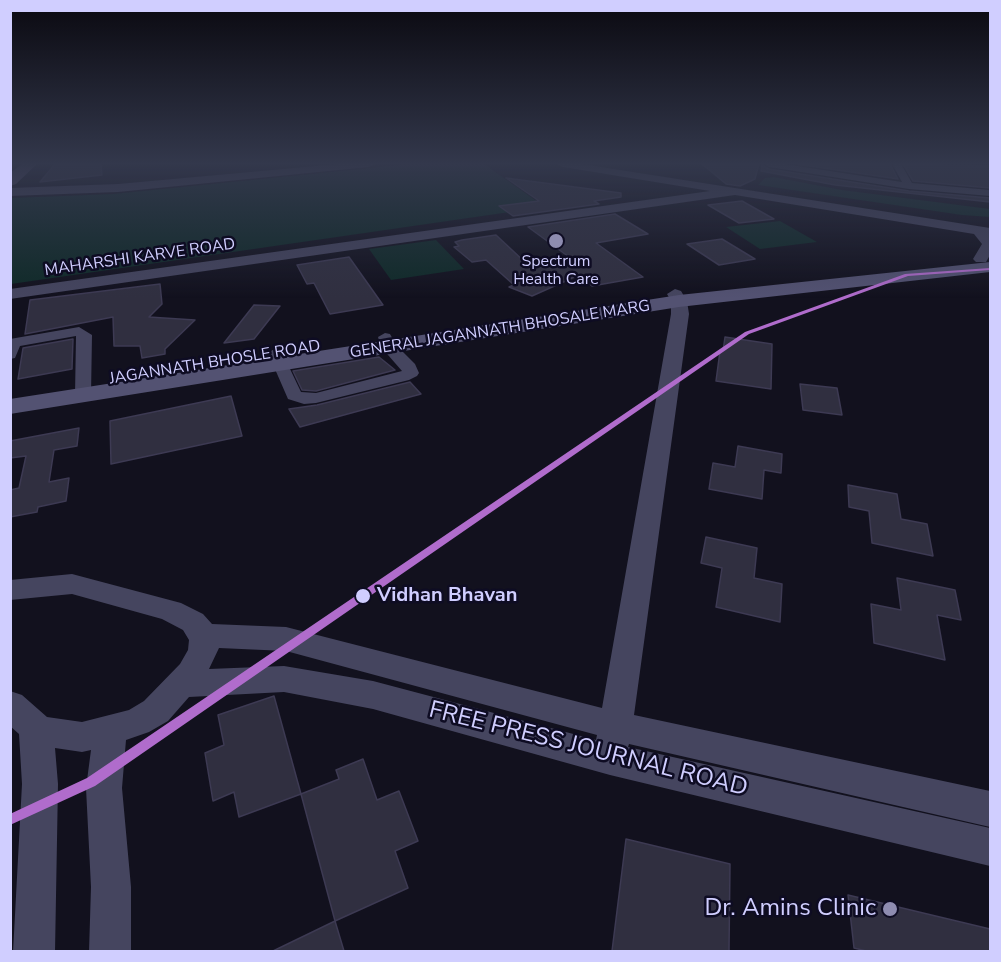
<!DOCTYPE html>
<style>
body{margin:0}
#map{position:relative;width:1001px;height:962px;overflow:hidden;background:#12111e;font-family:"Nunito Sans",sans-serif}
canvas{display:block}
.frame{position:absolute;inset:0;border:12px solid #d0ceff;pointer-events:none}
</style>
<div id="map">
<canvas width="1001" height="962"></canvas>
<div class="frame"></div>
</div>
<script>
const c = document.querySelector('canvas').getContext('2d');
c.lineJoin = 'round';
function paint(path, color) { c.fillStyle = color; c.fill(path, 'evenodd'); }
const poly = rows => new Path2D(rows.map(r => 'M' + r).join(''));
function stroke(path, color, width, dash) { c.strokeStyle = color; c.lineWidth = width; c.lineCap = dash ? 'butt' : 'round'; c.setLineDash(dash || []); c.stroke(path); }
function write(font, color, halo, rows, align = 'center') {
  c.font = font + ' "Nunito Sans",sans-serif'; c.lineWidth = 5; c.setLineDash([]); c.textBaseline = 'middle'; c.strokeStyle = halo; c.fillStyle = color; for (const [text, x, y, turn = 0] of rows) {
    c.save(); c.translate(x, y); c.rotate((+turn || 0) * Math.PI / 180); c.textAlign = isNaN(turn) ? turn : align; if (halo) c.strokeText(text, 0, 0); c.fillText(text, 0, 0); c.restore();
  }
}
const green = poly([
 [410,164,484,164,545,207,11,284,10,198,113,194],
 [774,177,842,190,990,209,990,217,962,215,758,185,765,178],
 [780,221,817,242,760,249,726,227],
 [436,240,464,269,391,280,369,249]
]);
const building = poly([
 [55,164,101,164,102,175,40,182,55,164],
 [702,164,759,164,755,179,740,186,726,184,702,164],
 [796,164,890,164,898,179,796,164],
 [903,164,990,166,990,188,913,181,903,164],
 [762,165,769,169,909,191,990,198,990,202,835,185,761,171,762,165],
 [506,178,621,193,621,197,594,201,599,204,513,216,499,206,539,201,506,178],
 [742,201,774,219,739,223,708,205,742,201],
 [615,214,648,234,596,243,643,277,592,286,579,275,532,296,509,287,514,285,486,260,472,262,454,247,459,246,455,242,462,240,496,235,527,264,569,257,528,227,615,214],
 [722,239,755,259,719,265,687,244,722,239],
 [349,257,383,305,330,314,314,283,307,284,297,265,349,257],
 [160,284,162,304,149,317,195,320,165,349,165,354,142,358,140,346,114,346,113,317,25,334,30,300,160,284],
 [254,305,280,306,254,339,224,343,254,305],
 [725,337,772,344,771,389,716,381,720,351,723,351,725,337],
 [73,339,72,369,18,379,23,348,73,339],
 [379,357,395,370,316,391,302,390,293,371,379,357],
 [410,382,421,394,300,427,289,409,317,405,410,382],
 [800,384,837,388,842,415,803,410,800,384],
 [231,396,242,436,111,464,110,421,231,396],
 [79,428,77,446,54,450,49,482,69,478,66,501,38,507,37,512,10,517,10,490,19,488,26,456,10,458,10,441,79,428],
 [738,446,782,454,781,473,764,470,762,499,709,489,713,463,735,467,738,446],
 [848,485,897,494,901,519,927,524,933,556,872,543,869,511,849,507,848,485],
 [706,537,757,548,754,578,782,584,780,622,716,607,722,568,701,563,706,537],
 [897,578,955,590,961,620,937,615,945,660,874,643,871,604,901,610,897,578],
 [274,696,301,794,239,817,234,792,213,801,205,753,224,745,218,715,274,696],
 [363,759,377,800,399,791,418,841,395,851,408,888,335,921,301,794,339,779,336,770,363,759],
 [626,839,730,864,729,951,612,951,626,839],
 [848,895,990,929,990,951,866,951,854,948,848,895],
 [335,921,344,951,273,951,335,921]
]);
const minor = poly([
 [764,164,784,164,902,182,892,164,901,164,912,183,990,190,990,196,909,189,769,167,764,164],
 [79,327,92,335,91,395,89,399,77,399,75,395,76,336,20,346,15,358,10,359,10,339,79,327],
 [385,333,390,334,396,345,415,364,419,373,417,376,409,380,316,403,304,404,288,399,268,353,276,348,281,350,301,392,316,393,402,371,381,347,378,337,385,333]
]);
const tertiary = poly([
 [338,164,375,164,369,167,118,192,10,196,10,188,118,184,338,164],
 [557,164,582,164,990,228,990,255,986,262,976,262,973,259,982,244,974,234,735,195,10,299,10,289,710,191,563,167,557,164],
 [675,289,681,291,687,301,689,314,634,715,990,791,990,827,629,744,628,747,990,828,990,866,610,775,373,709,284,692,189,697,168,721,149,732,126,740,122,788,131,887,131,952,89,952,91,887,86,788,91,750,82,752,55,748,58,784,55,952,13,952,22,784,19,734,10,726,10,691,22,695,47,717,82,722,129,710,144,701,180,664,188,650,189,640,183,630,162,619,72,594,10,600,10,580,72,574,181,603,203,614,212,624,286,627,602,708,671,314,671,301,667,294,675,289],
 [219,648,286,651,597,735,596,740,373,681,284,666,209,669,219,648]
]);
const secondary = poly([
 [990,262,990,272,679,307,10,414,10,399,679,295,990,262]
]);
const primary = poly([
 [22,164,37,164,16,184,10,186,10,173,22,164]
]);
const metro1 = poly([
 [990,268,990,270,908,276,749,334,95,786,10,825,10,814,87,778,745,332,905,274,990,268]
]);
const markers = [
 [556,241,8,"#8e8cb0"],
 [363,596,8,"#d0ceff"],
 [890,909,8,"#8e8cb0"]
];
const farStreetnames = [
 ["MAHARSHI KARVE ROAD",140,258,-8],
 ["GENERAL JAGANNATH BHOSALE MARG",500,330,-9],
 ["JAGANNATH BHOSLE ROAD",215,363,-9]
];
const farPoinames = [
 ["Spectrum",556,262],
 ["Health Care",556,280]
];
const stopNames = [
 ["Vidhan Bhavan",377,596]
];
const nearStreetnames = [
 ["FREE PRESS JOURNAL ROAD",588,750,14]
];
const nearPoinames = [
 ["Dr. Amins Clinic",876,909]
];
paint(green, '#0f2a28');
paint(building, '#302f40');
stroke(building, '#3d3a53', 1.5);
paint(minor, '#45455f');
paint(tertiary, '#45455f');
paint(secondary, '#535272');
paint(primary, '#594f71');
paint(metro1, '#b06ccc');
const sky = c.createLinearGradient(0, 0, 0, 298);
sky.addColorStop(0, '#0a0910');
sky.addColorStop(0.55, '#33384c');
sky.addColorStop(1, '#33384c00');
c.fillStyle = sky;
c.fillRect(0, 0, 1001, 298);
for (const [x, y, r, color] of markers) { const dot = new Path2D(); dot.arc(x, y, r, 0, 2 * Math.PI); c.fillStyle = color; c.fill(dot); stroke(dot, '#0e0c23', 2); }
write('16px', '#d0ceff', '#0e0c23', farStreetnames);
write('16px', '#d0ceff', '#0e0c23', farPoinames);
write('bold 20px', '#d0ceff', '#0e0c23', stopNames, 'left');
write('24px', '#d0ceff', '#0e0c23', nearStreetnames);
write('24px', '#d0ceff', '#0e0c23', nearPoinames, 'right');
</script>
